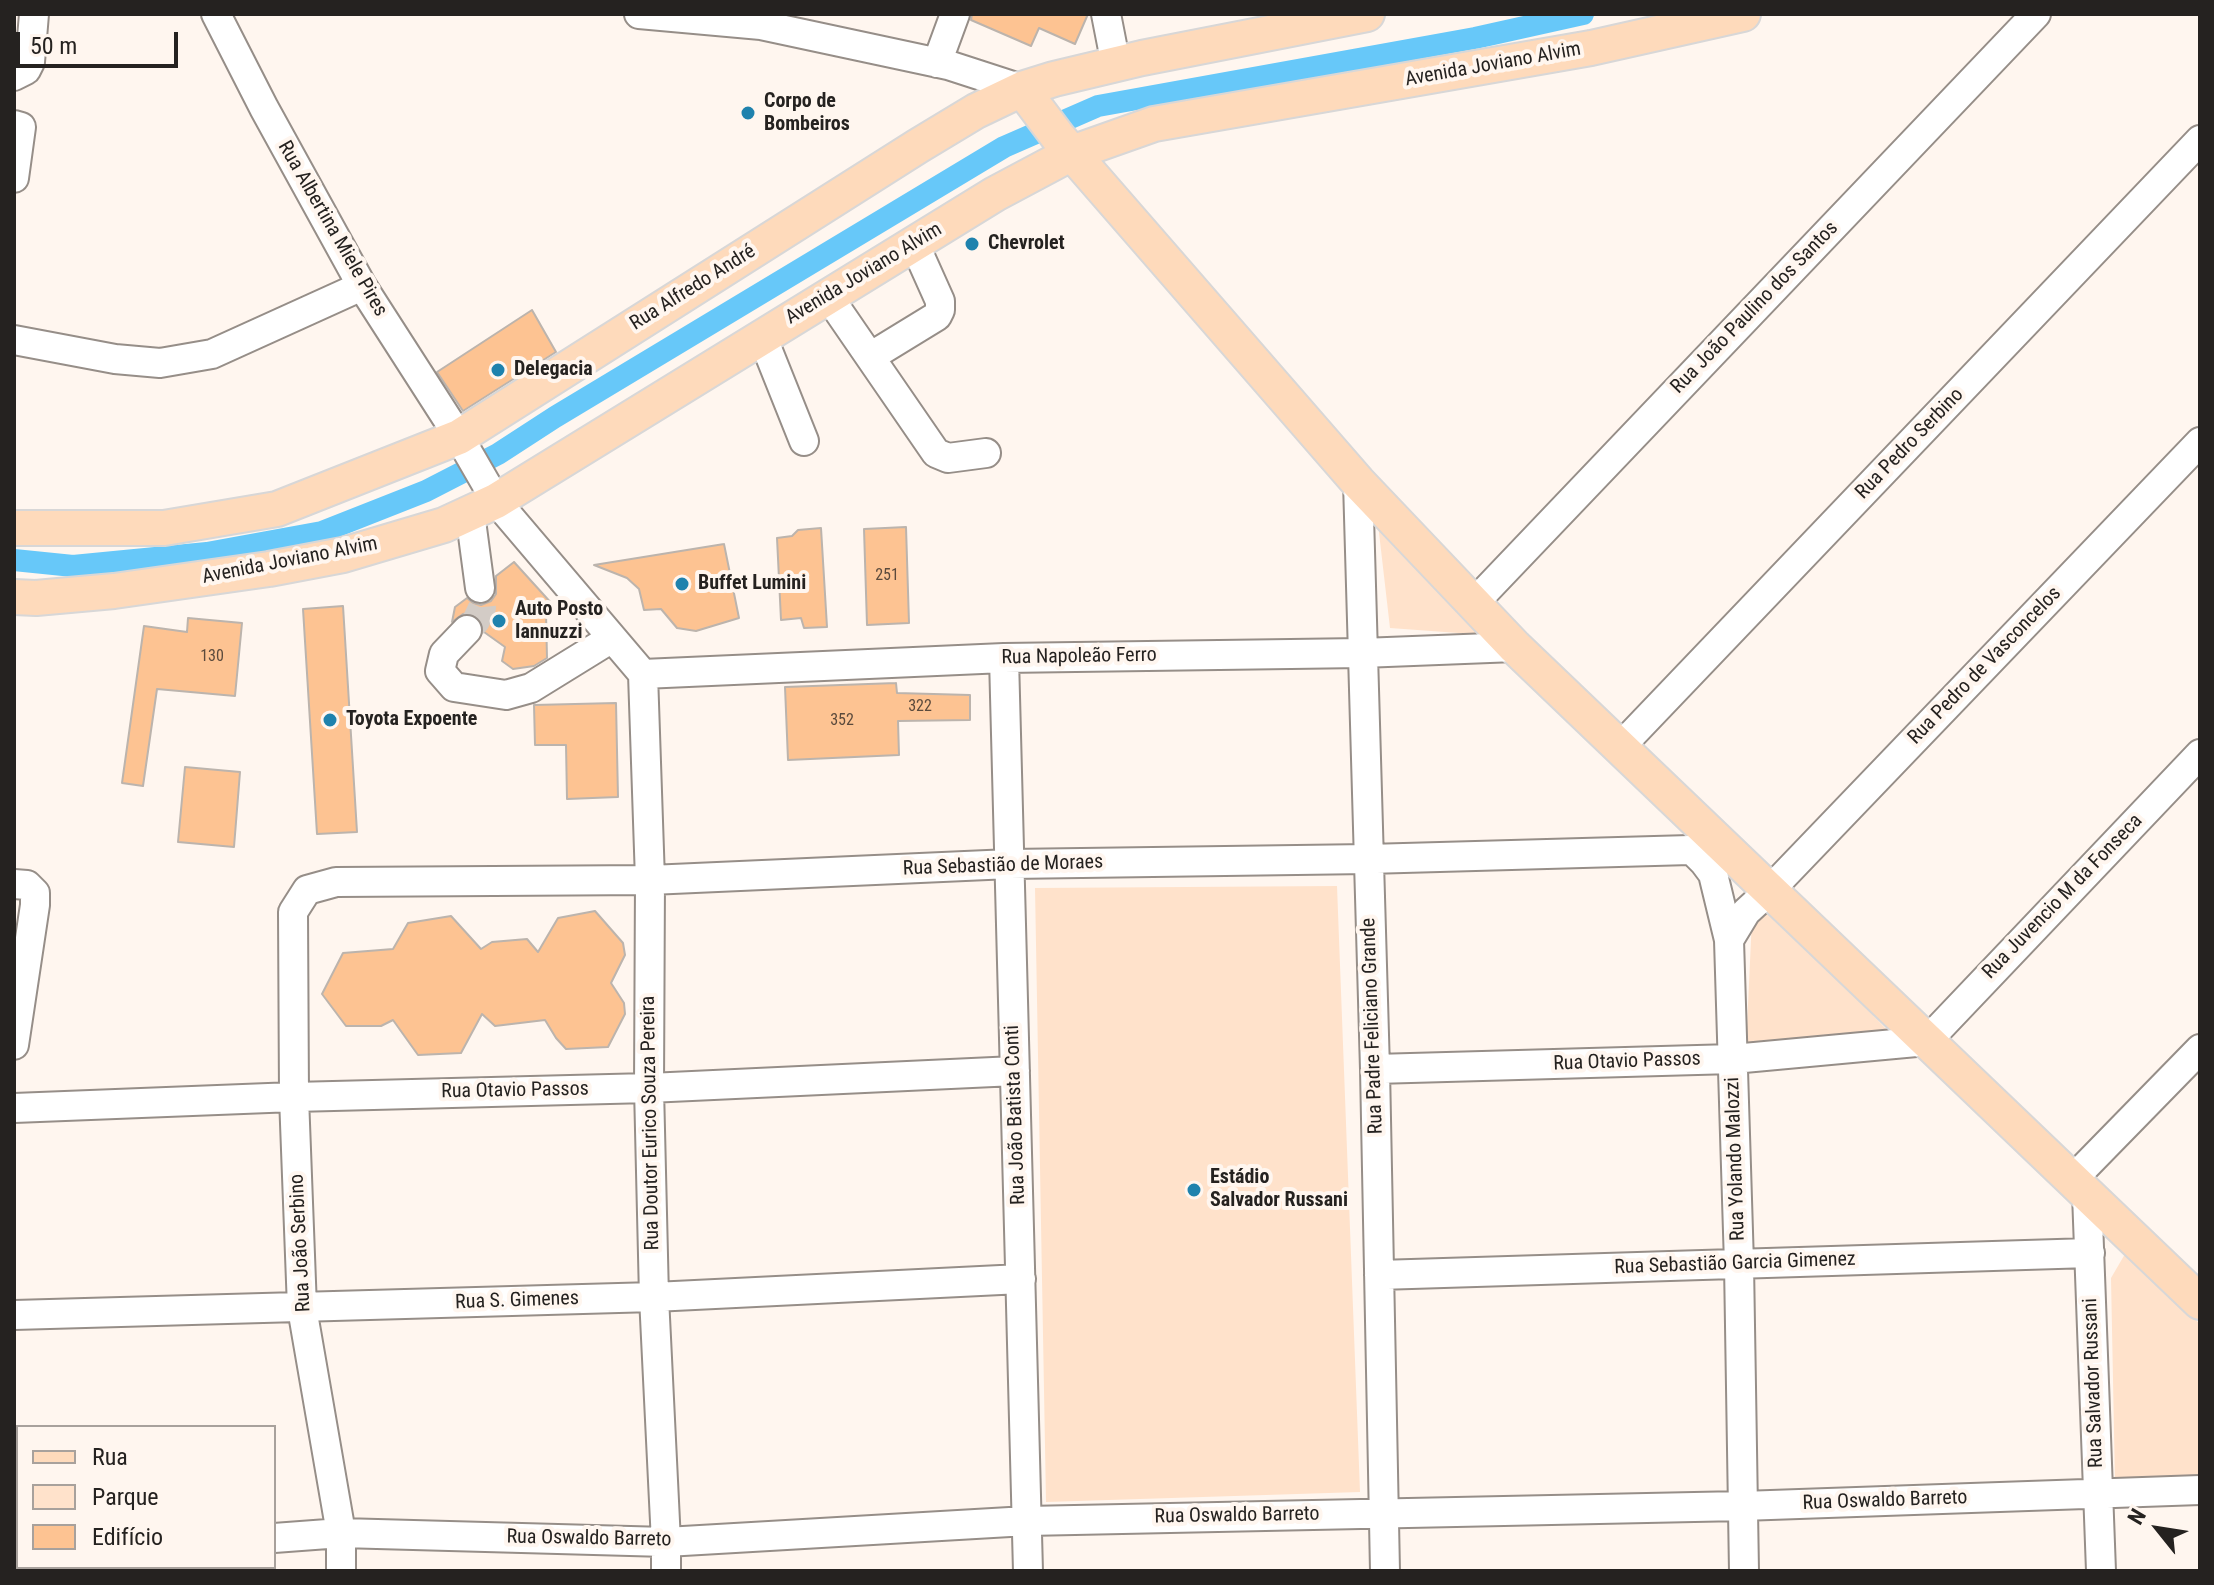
<!DOCTYPE html>
<meta charset="utf-8">
<style>
body{margin:0}
#map{position:relative;width:2214px;height:1585px;overflow:hidden;background:#fff6ef;font-family:"Roboto Condensed",sans-serif}
canvas{display:block}
.frame{position:absolute;inset:0;border:16px solid #252220;pointer-events:none}
.legend{position:absolute;left:16px;top:1425px;width:260px;height:144px;box-sizing:border-box;background:#fff6ef;border:2px solid #a8a19c;margin:0;padding:10px 14px;list-style:none;font-size:24px;color:#252220}
.legend li{display:flex;align-items:center;gap:16px;height:40px}
.legend b{width:40px;border:2px solid #a8a19c}
.north{position:absolute;left:2118px;top:1489px;width:80px;height:80px;-webkit-text-stroke:6px #fff6ef;paint-order:stroke;rotate:300deg;font-size:22px;font-weight:700;line-height:32px;text-align:center;color:#252220}
.north::after{content:'';display:block;margin:auto;width:28px;height:36px;background:#252220;clip-path:polygon(50% 0,100% 100%,50% 72%,0 100%)}
.scale{position:absolute;left:16px;top:32px;width:162px;height:36px;box-sizing:border-box;border:4px solid #252220;border-top:0;padding-left:10px;font-size:24px;line-height:28px;white-space:nowrap;color:#252220;-webkit-text-stroke:6px #fff6ef;paint-order:stroke}
</style>
<div id="map">
<canvas width="2214" height="1585"></canvas>
<div class="frame"></div>
<ul class="legend">
<li><b style="height:10px;background:#fedabb"></b>Rua</li>
<li><b style="height:22px;background:#ffe2cb"></b>Parque</li>
<li><b style="height:22px;background:#fdc392"></b>Edifício</li>
</ul>
<div class="north">N</div>
<div class="scale">50 m</div>
</div>
<script>
const c = document.querySelector('canvas').getContext('2d');
c.lineJoin = 'round';
function paint(path, color) { c.fillStyle = color; c.fill(path, 'evenodd'); }
const poly = rows => new Path2D(rows.map(r => 'M' + r).join(''));
function stroke(path, color, width, dash) { c.strokeStyle = color; c.lineWidth = width; c.lineCap = dash ? 'butt' : 'round'; c.setLineDash(dash || []); c.stroke(path); }
function write(font, color, halo, rows, align = 'center') {
  c.font = font + ' "Roboto Condensed",sans-serif'; c.lineWidth = 8; c.setLineDash([]); c.textBaseline = 'middle'; c.strokeStyle = halo; c.fillStyle = color; for (const [text, x, y, turn = 0] of rows) {
    c.save(); c.translate(x, y); c.rotate((+turn || 0) * Math.PI / 180); c.textAlign = isNaN(turn) ? turn : align; if (halo) c.strokeText(text, 0, 0); c.fillText(text, 0, 0); c.restore();
  }
}
const green = poly([
 [1378,524,1486,635,1390,628],
 [1337,886,1360,1492,1046,1502,1035,888],
 [1772,909,1887,1030,1746,1049,1752,918],
 [2125,1254,2200,1324,2200,1479,2115,1482,2111,1278]
]);
const canal = poly([
 [14,560,73,566,207,553,322,532,426,491,498,454,555,417,1004,147,1098,106,1475,38,1583,14]
]);
const building = poly([
 [972,14,1088,14,1075,44,1039,28,1031,46,971,20,972,14],
 [532,310,556,352,463,411,437,372,532,310],
 [906,527,909,623,867,625,864,529,906,527],
 [821,528,827,627,804,628,801,618,781,620,777,538,792,536,798,530,821,528],
 [724,544,739,618,696,631,677,628,661,609,644,610,639,589,627,578,594,565,724,544],
 [514,562,553,605,546,613,547,658,534,666,513,669,502,661,505,647,484,632,483,625,478,617,470,613,463,614,452,622,455,607,467,598,473,603,481,605,491,601,496,594,496,576,514,562],
 [343,606,357,832,317,834,303,609,343,606],
 [188,618,242,623,235,696,157,689,143,786,122,783,144,626,187,632,188,618],
 [896,683,897,693,970,695,970,720,898,721,899,755,788,760,785,687,896,683],
 [616,703,618,797,567,799,566,745,535,745,534,705,616,703],
 [185,767,240,772,234,847,178,842,185,767],
 [595,911,623,943,625,955,611,983,624,1003,625,1014,608,1047,566,1049,556,1038,545,1020,495,1026,482,1014,461,1053,418,1055,393,1020,381,1026,346,1026,322,994,343,953,393,949,408,923,451,916,481,949,492,942,527,939,538,952,558,918,595,911]
]);
const minorTunnel = poly([
 [467,630,476,621,482,608,480,588]
]);
const minor = poly([
 [216,14,264,108,362,286,459,437,496,501,643,674],
 [639,14,761,25,948,65,1022,89],
 [1106,14,1116,65],
 [937,63,955,14],
 [14,76,26,70,30,62,34,14],
 [14,125,21,127,14,178],
 [828,296,936,453,948,458,986,453],
 [762,336,804,441],
 [14,340,115,359,160,363,212,354,362,286],
 [870,357,937,316,940,310,940,301,914,243],
 [1358,482,1375,1069,1385,1571],
 [470,513,480,588],
 [1474,603,2036,14],
 [467,630,444,654,440,671,454,687,506,695,531,688,612,638],
 [1004,658,1028,1571],
 [643,674,650,880,649,1088,654,1297,666,1542,666,1571],
 [643,674,1004,658,1362,653,1515,647],
 [1620,747,2200,140],
 [1692,850,1704,862,1713,874,1729,940,1739,1264,1744,1571],
 [14,884,27,885,35,893,35,905,14,1045],
 [1729,940,1746,912,1770,890,2200,442],
 [1375,1069,1733,1059,1927,1041,2200,754],
 [14,1108,294,1097,649,1088,1015,1071],
 [2072,1180,2200,1049],
 [2087,1194,2101,1571],
 [1379,1275,2090,1253],
 [14,1315,654,1297,1021,1279],
 [274,1538,341,1533,666,1542,1027,1521,1742,1506,2200,1490],
 [14,1555,18,1555],
 [341,1571,341,1533,302,1308,294,1097,293,912,307,890,336,882,650,880,1010,864,1368,859,1726,849]
]);
const major = poly([
 [1022,89,1058,137,1358,482,1515,647,2200,1302],
 [14,528,164,528,277,509,459,437,918,146,976,111,1022,89,1054,79,1142,58,1367,14],
 [14,597,36,598,114,591,269,569,343,555,444,525,496,501,995,194,1072,153,1154,124,1591,48,1743,14]
]);
const markers = [
 [748,113,8,"#1f82ad"],
 [972,244,8,"#1f82ad"],
 [498,370,8,"#1f82ad"],
 [682,584,8,"#1f82ad"],
 [499,621,8,"#1f82ad"],
 [330,720,8,"#1f82ad"],
 [1194,1190,8,"#1f82ad"]
];
const numberNames = [
 ["251",887,576],
 ["130",212,657],
 ["322",920,707],
 ["352",842,721]
];
const streetNames = [
 ["Avenida Joviano Alvim",1493,65,-10],
 ["Rua Albertina Miele Pires",332,229,60],
 ["Avenida Joviano Alvim",864,274,-31],
 ["Rua Alfredo André",693,288,-32],
 ["Rua João Paulino dos Santos",1755,308,-46],
 ["Rua Pedro Serbino",1910,444,-46],
 ["Avenida Joviano Alvim",290,561,-11],
 ["Rua Napoleão Ferro",1079,657,-1],
 ["Rua Pedro de Vasconcelos",1985,666,-46],
 ["Rua Sebastião de Moraes",1003,866,-2],
 ["Rua Juvencio M da Fonseca",2063,897,-46],
 ["Rua Padre Feliciano Grande",1373,1026,-92],
 ["Rua Otavio Passos",1627,1062,-2],
 ["Rua Otavio Passos",515,1091,-1],
 ["Rua João Batista Conti",1016,1115,-92],
 ["Rua Doutor Eurico Souza Pereira",651,1123,-91],
 ["Rua Yolando Malozzi",1736,1159,-92],
 ["Rua João Serbino",301,1243,-93],
 ["Rua Sebastião Garcia Gimenez",1735,1264,-2],
 ["Rua S. Gimenes",517,1301,-2],
 ["Rua Salvador Russani",2094,1383,-92],
 ["Rua Oswaldo Barreto",1885,1501,-2],
 ["Rua Oswaldo Barreto",1237,1516,-1],
 ["Rua Oswaldo Barreto",589,1539,1]
];
const poiNames = [
 ["Corpo de",764,102],
 ["Bombeiros",764,125],
 ["Chevrolet",988,244],
 ["Delegacia",514,370],
 ["Buffet Lumini",698,584],
 ["Auto Posto",515,610],
 ["Iannuzzi",515,633],
 ["Toyota Expoente",346,720],
 ["Estádio",1210,1178],
 ["Salvador Russani",1210,1201]
];
paint(green, '#ffe2cb');
stroke(canal, '#67c8f9', 22);
paint(building, '#fdc392');
stroke(building, '#bcb4ad', 2);
stroke(minorTunnel, '#d3ccc6', 28, [28, 14]);
stroke(minor, '#968e88', 32);
stroke(major, '#d8d7d7', 38);
stroke(minor, '#fff', 28);
stroke(major, '#fedabb', 34);
for (const [x, y, r, color] of markers) { const dot = new Path2D(); dot.arc(x, y, r, 0, 2 * Math.PI); c.fillStyle = color; c.fill(dot); stroke(dot, '#fff6ef', 3); }
write('16px', '#5b4a3c', null, numberNames);
write('20px', '#252220', '#fff6ef', streetNames);
write('bold 20px', '#252220', '#fff6ef', poiNames, 'left');
</script>
